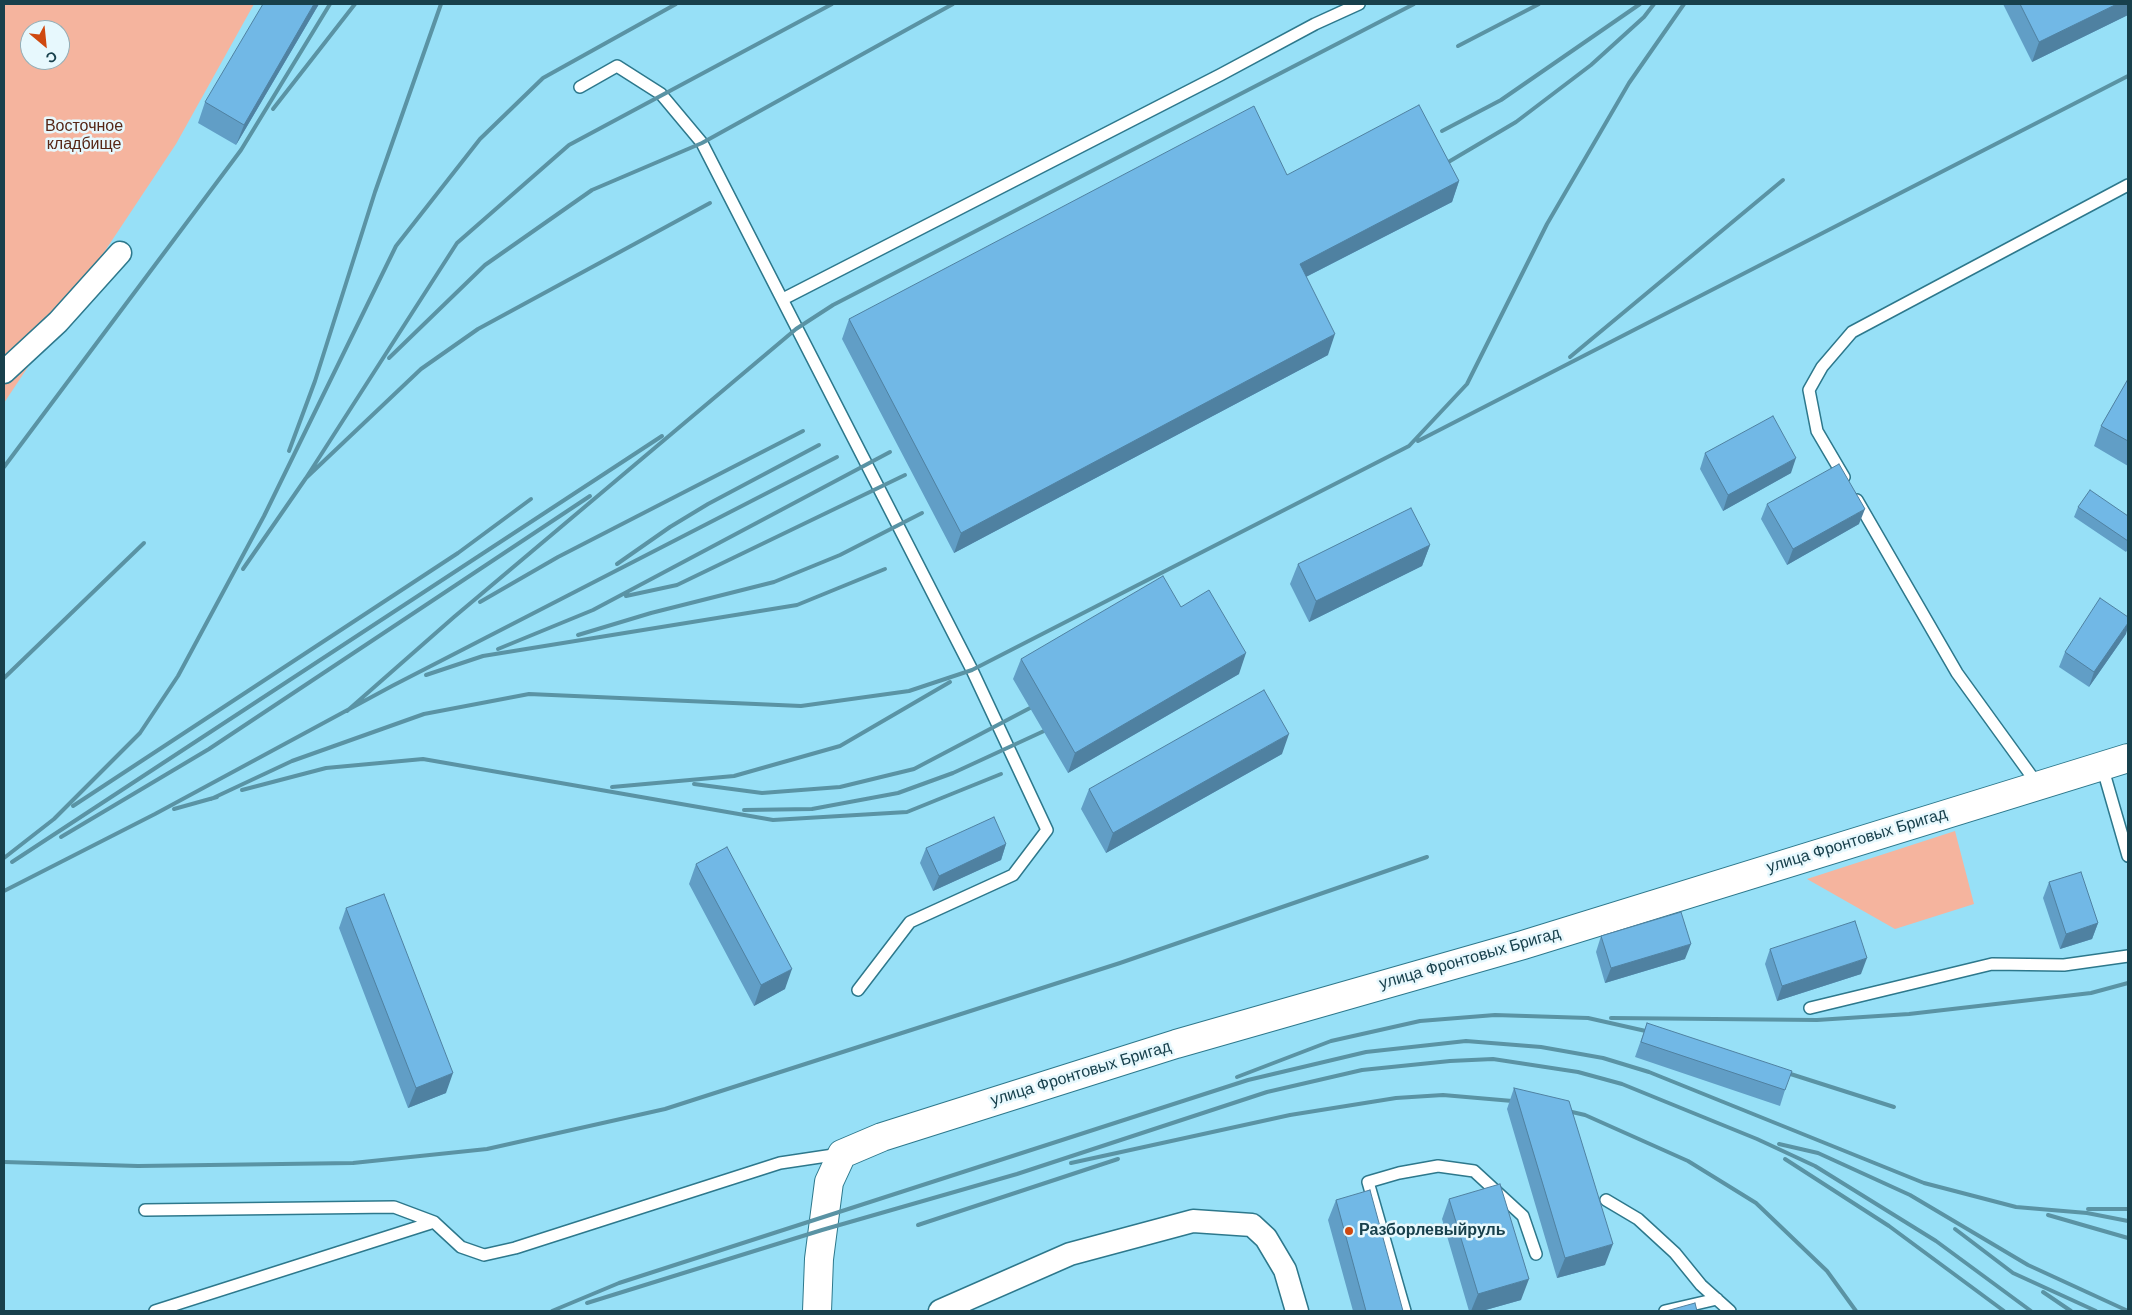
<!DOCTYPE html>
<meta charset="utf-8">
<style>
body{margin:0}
#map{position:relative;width:2132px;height:1315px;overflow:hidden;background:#97e0f7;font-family:"DM Sans",sans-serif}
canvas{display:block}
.frame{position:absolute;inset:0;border:5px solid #18404c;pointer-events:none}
.north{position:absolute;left:20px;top:20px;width:50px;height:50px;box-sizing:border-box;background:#e7f8fd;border:1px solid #94aeb6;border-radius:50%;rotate:152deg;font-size:14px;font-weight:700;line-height:20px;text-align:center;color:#18404c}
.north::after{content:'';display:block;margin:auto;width:18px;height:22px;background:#cf4910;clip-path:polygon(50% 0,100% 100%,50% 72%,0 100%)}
</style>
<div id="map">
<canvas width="2132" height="1315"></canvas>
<div class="frame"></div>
<div class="north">С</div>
</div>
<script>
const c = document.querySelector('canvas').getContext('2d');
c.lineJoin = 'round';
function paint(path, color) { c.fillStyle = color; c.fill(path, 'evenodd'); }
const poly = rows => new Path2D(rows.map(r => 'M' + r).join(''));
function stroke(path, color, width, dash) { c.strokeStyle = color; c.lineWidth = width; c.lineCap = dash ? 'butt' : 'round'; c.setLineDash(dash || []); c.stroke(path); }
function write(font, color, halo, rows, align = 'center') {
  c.font = font + ' "DM Sans",sans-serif'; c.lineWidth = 5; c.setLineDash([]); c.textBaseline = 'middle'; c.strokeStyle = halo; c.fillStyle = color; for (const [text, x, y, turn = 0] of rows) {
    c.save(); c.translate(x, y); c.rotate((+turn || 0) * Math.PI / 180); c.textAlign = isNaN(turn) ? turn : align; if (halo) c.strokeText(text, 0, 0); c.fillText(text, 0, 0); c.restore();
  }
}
const green = poly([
 [4,4,254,4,176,144,4,403],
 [30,30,60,30,60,60,30,60],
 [1955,831,1974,904,1895,929,1807,879]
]);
const service = poly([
 [580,87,617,66,661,94,702,143,972,670,1047,830,1013,875,910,922,858,990],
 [783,299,1220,75,1315,24,1359,4],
 [1844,477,1817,431,1809,390,1822,367,1852,332,2128,185],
 [1857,500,1957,673,2038,785],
 [2102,766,2128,856],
 [1810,1008,1992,964,2064,965,2128,956],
 [1606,1200,1638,1219,1675,1253,1701,1285,1730,1311],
 [145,1210,394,1207,434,1222,461,1247,484,1255,515,1248,780,1163,840,1154],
 [155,1311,434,1222],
 [1405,1311,1368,1182,1399,1173,1438,1166,1474,1171,1523,1216,1536,1254],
 [1665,1311,1717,1299]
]);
const minor = poly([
 [4,372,58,322,120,253],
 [940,1311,1070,1254,1193,1221,1252,1225,1266,1238,1285,1270,1297,1311]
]);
const secondary = poly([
 [817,1311,819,1259,829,1182,842,1154,882,1137,1176,1044,1523,945,2128,758]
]);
const rail = poly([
 [1458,46,1539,4],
 [273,109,355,4],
 [1442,131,1501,100,1640,4],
 [1445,164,1516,122,1591,65,1644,17,1654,4],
 [1570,357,1783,180],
 [389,358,485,265,592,190,702,143,953,4],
 [1418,441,2128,76],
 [289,451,315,381,375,192,441,4],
 [4,467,241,150,330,4],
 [306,478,457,243,569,145,832,4],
 [617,564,670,527,708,504,819,445],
 [243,569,306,478,421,369,478,329,710,203],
 [626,596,677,585,905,475],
 [480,602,558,557,803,431],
 [578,635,651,613,774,582,840,555,922,513],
 [498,649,593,610,890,452],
 [426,675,483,656,797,605,885,569],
 [4,678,144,543],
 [347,711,454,617,796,329,833,305,1414,4],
 [694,784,762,793,840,787,914,769,1030,708],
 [612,787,734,776,840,746,950,682],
 [242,790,326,768,423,759,773,820,907,812,1001,774],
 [211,799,292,761,424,714,529,694,801,706,909,691,972,670,1409,446,1467,384,1547,224,1629,83,1684,4],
 [73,806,458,553,531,499],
 [174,809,217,797],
 [744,810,812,809,898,793,953,773,1044,731],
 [61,837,209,749,590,496],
 [4,858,54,819,140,733,178,676,264,516,396,246,480,139,543,78,676,4],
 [12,862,662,436],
 [4,891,155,814,392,686,837,457],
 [1611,1018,1817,1020,1909,1014,2091,993,2128,983],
 [1778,1070,1894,1107],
 [1237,1077,1331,1041,1420,1021,1495,1015,1588,1018,1659,1034],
 [1559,1109,1585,1115,1688,1161,1756,1203,1827,1271,1856,1311],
 [1779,1144,1818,1153,1910,1195,2028,1265,2128,1311],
 [1785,1159,1889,1226,2004,1311],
 [4,1162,138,1166,353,1163,487,1149,665,1109,1120,963,1427,857],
 [1071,1163,1290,1115,1396,1098,1443,1095,1524,1102],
 [2088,1209,2128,1209],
 [2048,1215,2128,1238],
 [918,1225,1118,1159],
 [1955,1229,2013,1273,2096,1311],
 [2043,1292,2071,1311],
 [587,1303,822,1230,1017,1174,1267,1092,1362,1070,1450,1061,1493,1059,1578,1072,1622,1084,1757,1139,1815,1166,1936,1241,2031,1311],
 [552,1311,619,1283,1248,1080,1366,1052,1466,1041,1541,1047,1603,1058,1649,1072,1924,1183,2016,1207,2087,1213,2128,1221]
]);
const wall = poly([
 [319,4,236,145,198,123,205,102],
 [2003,4,2128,4,2128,15,2032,62],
 [1287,175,1459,181,1452,202,1306,277,1328,355,954,553,842,339,849,319],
 [2128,379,2128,466,2094,446,2101,426],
 [1705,453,1791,473,1723,511,1700,469],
 [1767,504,1859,524,1787,565,1761,519],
 [2078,507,2128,516,2128,549,2126,552,2074,517],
 [1430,545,1422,566,1309,622,1290,584,1298,564],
 [1181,607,1239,674,1068,773,1013,679,1021,659],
 [2126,634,2089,687,2059,667,2065,652],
 [1282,754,1106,853,1081,809,1089,789],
 [1006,844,1001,860,933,891,920,863,926,848],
 [696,864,785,989,754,1006,689,884],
 [2049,882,2098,923,2092,939,2060,949,2043,898],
 [346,908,446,1093,408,1108,339,928],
 [1601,936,1685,959,1605,983,1596,952],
 [1770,949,1861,974,1777,1001,1765,964],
 [1647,1023,1785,1090,1780,1106,1635,1057],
 [1514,1088,1605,1265,1557,1278,1507,1109],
 [1449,1199,1521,1300,1482,1311,1469,1311,1442,1219],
 [1336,1200,1403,1311,1353,1311,1328,1220]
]);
const shadedWall = poly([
 [314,4,319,4,236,145,244,125],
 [2117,4,2128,4,2128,15,2032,62,2039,42],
 [1459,181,1452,202,1292,284,1300,264],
 [1335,334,1328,355,954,553,961,533],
 [1796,458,1791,473,1723,511,1728,495],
 [1865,509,1859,524,1787,565,1793,549],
 [1430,545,1422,566,1309,622,1316,601],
 [2128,623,2128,627,2126,634,2089,687,2094,672],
 [1246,653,1239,674,1068,773,1075,753],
 [1289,734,1282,754,1106,853,1113,833],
 [1006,844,1001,860,933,891,939,876],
 [2098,923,2092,939,2060,949,2066,934],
 [1691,944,1685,959,1605,983,1611,968],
 [1867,958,1861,974,1777,1001,1782,986],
 [792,969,785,989,754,1006,761,985],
 [453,1073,446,1093,408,1108,416,1088],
 [1613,1244,1605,1265,1557,1278,1565,1258],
 [1529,1279,1521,1300,1482,1311,1471,1311,1478,1294]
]);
const building = poly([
 [263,4,314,4,244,125,205,102,263,4],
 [2020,4,2117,4,2039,42,2020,4],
 [1419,105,1459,181,1300,264,1335,334,961,533,849,319,1254,106,1287,175,1419,105],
 [2128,379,2128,441,2101,426,2128,379],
 [1773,416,1796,458,1728,495,1705,453,1773,416],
 [1839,464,1865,509,1793,549,1767,504,1839,464],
 [2090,490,2128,516,2128,541,2078,507,2090,490],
 [1411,508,1430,545,1316,601,1298,564,1411,508],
 [1163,576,1181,607,1209,590,1246,653,1075,753,1021,659,1163,576],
 [2100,598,2128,617,2128,623,2094,672,2065,652,2100,598],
 [1264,690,1289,734,1113,833,1089,789,1264,690],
 [994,817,1006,844,939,876,926,848,994,817],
 [727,847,792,969,761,985,696,864,727,847],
 [2081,872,2098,923,2066,934,2049,882,2081,872],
 [384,894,453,1073,416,1088,346,908,384,894],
 [1681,912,1691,944,1611,968,1601,936,1681,912],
 [1855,921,1867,958,1782,986,1770,949,1855,921],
 [1647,1023,1792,1071,1785,1090,1641,1042,1647,1023],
 [1514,1088,1569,1101,1613,1244,1565,1258,1514,1088],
 [1500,1184,1529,1279,1478,1294,1449,1199,1500,1184],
 [1370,1190,1403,1311,1366,1311,1336,1200,1370,1190],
 [1695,1303,1697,1311,1666,1311,1695,1303]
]);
const markers = [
 [1349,1231,5,"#cf4910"]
];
const parkNames = [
 ["Восточное",84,127],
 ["кладбище",84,145]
];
const streetNames = [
 ["улица Фронтовых Бригад",1857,841,-17],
 ["улица Фронтовых Бригад",1470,959,-16],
 ["улица Фронтовых Бригад",1081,1074,-17]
];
const poiNames = [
 ["Разборлевыйруль",1359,1231]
];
paint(green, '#f5b49e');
stroke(service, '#2d788c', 14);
stroke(minor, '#2d788c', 25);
stroke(secondary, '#2d788c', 30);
stroke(service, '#fff', 11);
stroke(minor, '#fff', 22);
stroke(secondary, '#fff', 28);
stroke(rail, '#5a93a4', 4);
paint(wall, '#619ec6');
paint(shadedWall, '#4f81a1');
paint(building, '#71b8e6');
stroke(building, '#4f81a1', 1);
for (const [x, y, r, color] of markers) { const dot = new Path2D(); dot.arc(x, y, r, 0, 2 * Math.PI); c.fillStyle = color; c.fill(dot); stroke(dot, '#e7f8fd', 2); }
write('16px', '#562717', '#e7f8fd', parkNames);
write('16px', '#18404c', '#e7f8fd', streetNames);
write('bold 16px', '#18404c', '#e7f8fd', poiNames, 'left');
</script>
